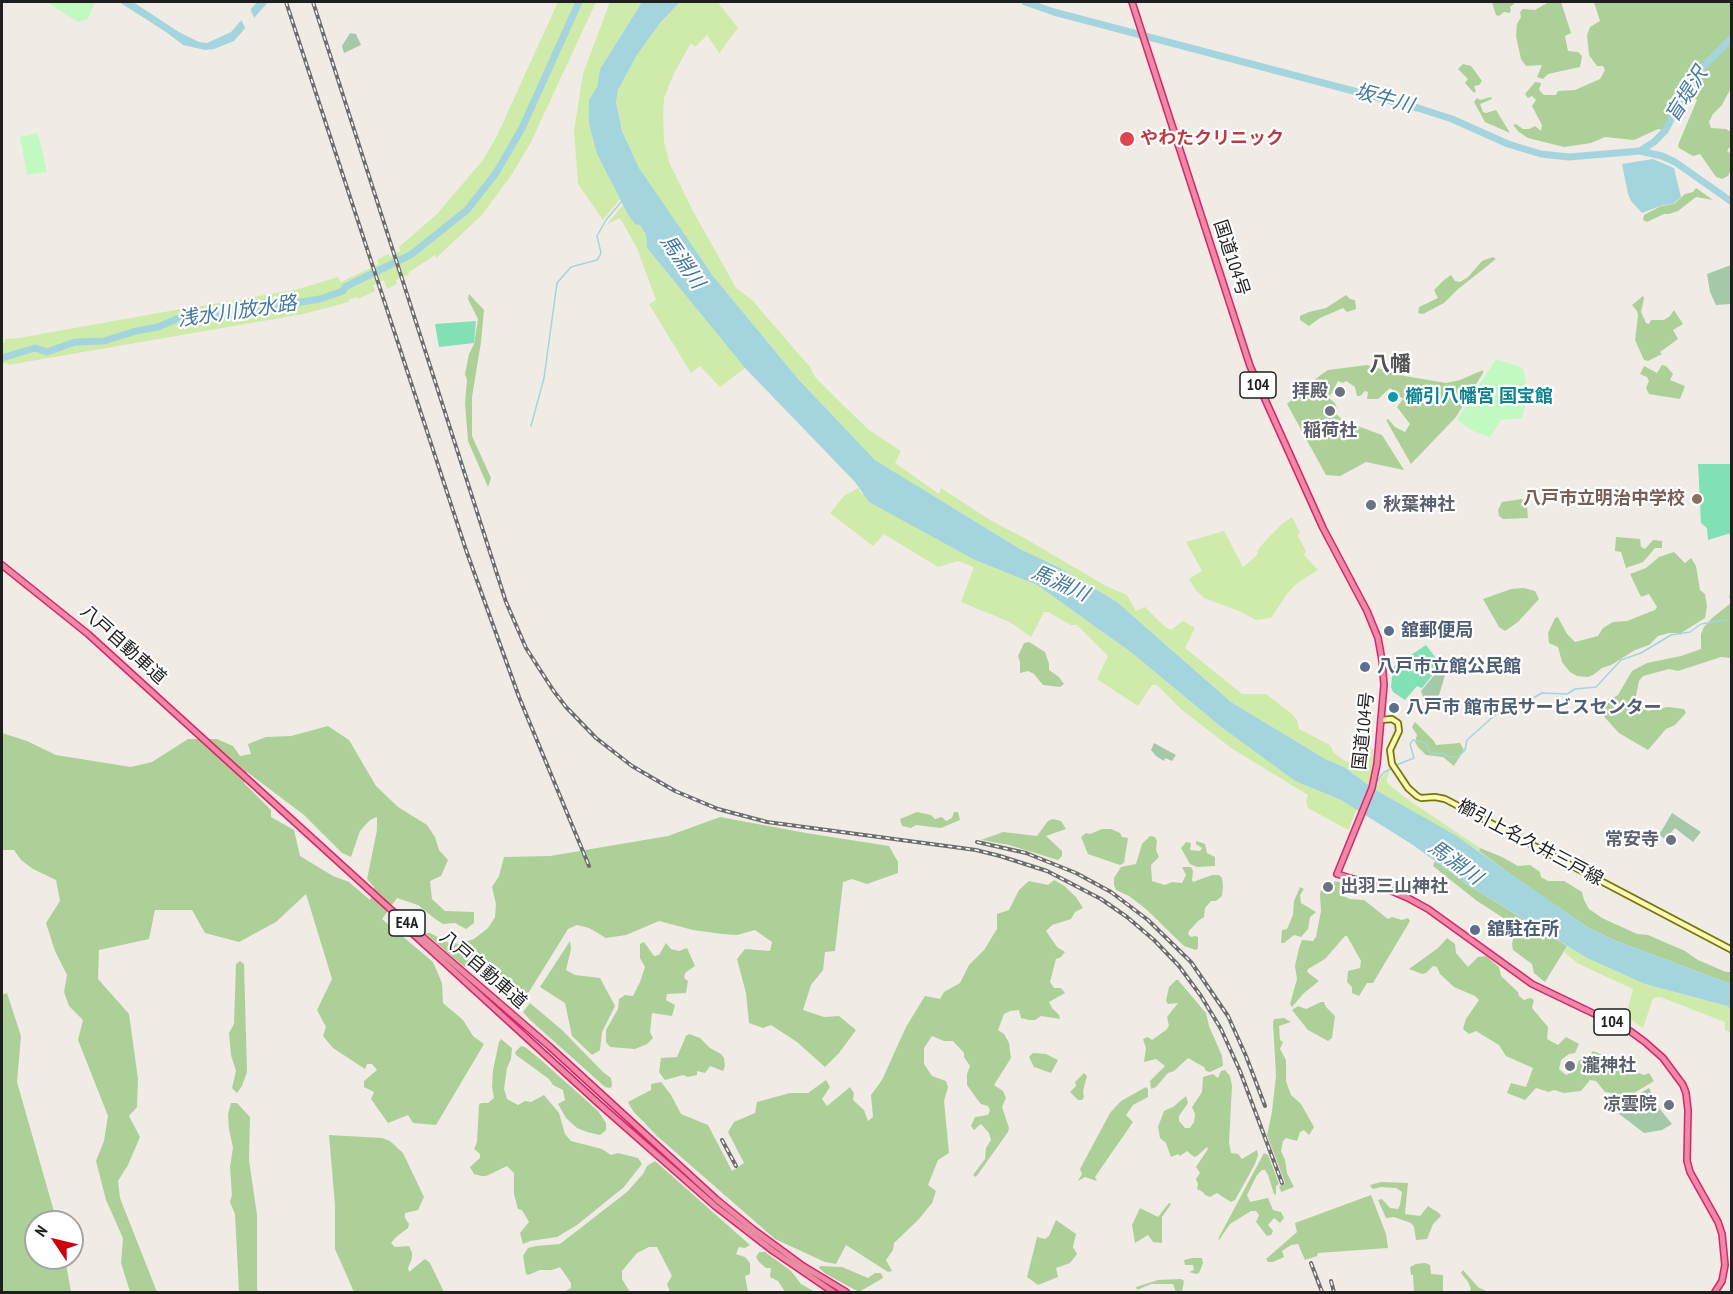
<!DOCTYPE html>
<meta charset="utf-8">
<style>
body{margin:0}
#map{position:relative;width:1733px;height:1294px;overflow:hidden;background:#f0ebe5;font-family:"PT Sans Narrow",sans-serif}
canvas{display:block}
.frame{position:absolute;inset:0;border:3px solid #1f1f1f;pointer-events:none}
.north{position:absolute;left:24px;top:1210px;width:60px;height:60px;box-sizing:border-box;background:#fff;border:2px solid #a5a5a5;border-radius:50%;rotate:305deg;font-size:16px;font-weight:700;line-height:24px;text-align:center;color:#1f1f1f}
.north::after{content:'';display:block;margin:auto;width:21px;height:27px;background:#cd000f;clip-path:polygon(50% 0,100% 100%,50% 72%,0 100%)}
</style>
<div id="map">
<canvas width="1733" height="1294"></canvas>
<div class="frame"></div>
<div class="north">N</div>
</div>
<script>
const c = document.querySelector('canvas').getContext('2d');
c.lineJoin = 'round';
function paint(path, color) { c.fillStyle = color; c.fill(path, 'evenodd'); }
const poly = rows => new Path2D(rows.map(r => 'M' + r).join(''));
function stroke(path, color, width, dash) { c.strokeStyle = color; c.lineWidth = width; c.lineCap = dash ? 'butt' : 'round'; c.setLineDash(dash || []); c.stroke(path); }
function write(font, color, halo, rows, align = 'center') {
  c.font = font + ' "PT Sans Narrow","Noto Sans JP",sans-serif'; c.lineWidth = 4.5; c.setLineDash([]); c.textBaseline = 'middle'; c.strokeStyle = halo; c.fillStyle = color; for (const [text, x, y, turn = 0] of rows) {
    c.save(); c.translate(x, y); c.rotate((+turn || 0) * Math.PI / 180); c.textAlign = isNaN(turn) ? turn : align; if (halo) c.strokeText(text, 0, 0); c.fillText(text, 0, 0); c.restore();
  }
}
const grass = poly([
 [558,2,596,2,531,142,512,174,482,215,436,258,435,255,409,272,408,275,396,280,397,284,387,289,384,280,373,285,375,291,358,299,357,297,349,299,349,302,303,314,8,365,7,363,2,364,2,343,5,342,5,339,19,338,181,309,184,313,195,313,197,307,299,289,338,277,341,282,379,264,377,260,388,254,390,257,400,251,399,247,437,214,483,160,496,138],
 [610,2,642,2,600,69,597,87,589,100,597,154,620,199,603,220,578,184,574,131,583,74],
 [680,2,721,2,719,4,738,28,719,53,707,35,695,47,691,43,674,73,664,98,663,115,664,141,669,162,693,211,736,288,752,300,810,367,815,377,844,406,869,430,901,451,895,463,939,494,941,488,990,520,1026,539,1106,586,1127,595,1136,611,1145,607,1164,626,1171,630,1183,621,1195,628,1185,648,1242,694,1266,694,1292,714,1297,720,1299,729,1330,745,1334,753,1346,762,1355,758,1360,743,1373,750,1376,777,1370,786,1344,767,1327,760,1231,702,1117,602,1060,568,1020,549,875,460,799,380,713,276,675,223,639,168,622,131,616,102,618,90,637,55,660,23],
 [623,205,627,213,640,225,646,235,647,248,745,368,720,387,700,366,691,373,649,304,656,300,637,248,620,218,607,224],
 [858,488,861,493,975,560,1037,585,1132,653,1220,726,1295,781,1341,800,1357,809,1348,830,1308,808,1306,802,1308,795,1231,748,1181,709,1157,685,1152,685,1138,706,1097,679,1108,656,1077,625,1071,625,1048,612,1044,612,1031,637,1010,622,961,602,974,567,958,561,938,567,884,534,873,546,830,513,844,496],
 [1292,517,1300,533,1297,535,1306,551,1304,555,1318,570,1296,584,1287,594,1271,618,1256,620,1239,611,1204,598,1195,589,1189,579,1202,571,1186,542,1224,531,1243,567,1255,557,1258,553,1257,551,1266,540,1283,523],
 [1390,770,1386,782,1407,799,1480,848,1479,851,1374,789,1384,775],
 [1567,946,1587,958,1645,984,1727,1006,1731,1009,1731,1032,1725,1030,1725,1022,1660,997,1653,998,1643,1028,1626,1016,1633,989,1577,963,1564,952]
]);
const forest = poly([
 [1492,2,1515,2,1515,3,1510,7,1511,10,1510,13,1504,12,1499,16,1496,15],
 [1549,2,1561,2,1571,33,1565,36,1568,51,1578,52,1582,56,1580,67,1548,74,1543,79,1537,77,1542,65,1526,66,1521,59,1516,36,1517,24,1521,17,1520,12,1523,9,1535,10],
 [1594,2,1731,2,1731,34,1691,78,1664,130,1658,129,1634,140,1605,137,1591,143,1564,147,1528,138,1519,132,1513,125,1516,124,1523,129,1529,129,1535,126,1541,131,1542,125,1532,106,1536,100,1532,96,1528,98,1525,94,1535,82,1541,83,1539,90,1544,95,1556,95,1558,91,1575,90,1600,79,1605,70,1603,66,1597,66,1589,55,1587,35,1590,27,1600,21],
 [1731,41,1731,88,1722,105,1713,114,1709,122,1711,128,1726,129,1731,132,1731,145,1727,151,1731,154,1731,169,1728,176,1722,179,1716,177,1700,154,1693,156,1679,148,1678,145,1697,100,1689,93,1694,80],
 [1463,64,1471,66,1482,81,1479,85,1474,86,1476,91,1474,93,1465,83,1468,79,1458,69],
 [1491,97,1492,99,1480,104,1483,112,1486,113,1496,110,1510,133,1485,122,1474,102,1477,98,1480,100],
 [1696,188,1713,200,1696,197,1678,211,1669,214,1664,214,1647,222,1643,220,1644,215,1661,206,1674,204,1685,194,1693,192],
 [1493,257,1496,259,1457,290,1444,303,1423,314,1418,313,1419,307,1438,298,1434,290,1444,280,1451,275,1455,281,1460,282,1468,277,1482,261],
 [469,294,484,310,481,342,472,397,472,436,491,478,488,487,468,441,465,403,467,380,465,374,469,354,474,344,478,319,468,299],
 [1346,295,1350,299,1355,300,1356,309,1347,312,1343,308,1320,318,1309,326,1300,320,1300,316,1309,312,1326,308],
 [1643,296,1644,298,1641,312,1646,323,1649,324,1651,320,1664,320,1670,316,1674,310,1683,324,1673,330,1678,339,1660,352,1662,354,1648,361,1644,360,1635,340,1638,316,1637,311,1632,305],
 [1367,365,1405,376,1446,383,1460,380,1483,370,1483,373,1456,417,1411,464,1386,420,1388,419,1395,427,1405,432,1410,424,1397,407,1403,399,1390,388,1378,399,1367,399,1368,392,1365,391,1360,396,1357,396,1355,387,1346,381,1343,383,1338,381,1329,398,1335,403,1337,409,1336,414,1344,421,1382,435,1404,470,1366,462,1340,476,1326,475,1287,404,1318,377,1328,370],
 [1662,365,1666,366,1673,374,1670,380,1685,386,1680,399,1649,394,1646,388,1649,381,1647,377,1640,374,1644,366,1657,373],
 [1522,499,1527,507,1528,518,1503,519,1499,516,1498,510,1502,502],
 [1616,537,1640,539,1641,547,1645,549,1653,540,1662,541,1662,548,1655,548,1643,562,1626,568,1621,552,1615,551],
 [1674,552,1685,563,1691,558,1696,566,1700,590,1705,594,1707,606,1705,618,1681,633,1669,633,1658,636,1649,645,1635,650,1611,665,1602,668,1593,675,1588,677,1577,676,1570,672,1562,662,1558,647,1549,643,1548,633,1555,618,1558,617,1567,634,1575,642,1598,636,1603,628,1613,622,1627,621,1655,610,1657,607,1649,594,1641,597,1630,574,1646,568,1659,557],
 [1524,588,1535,591,1539,599,1518,622,1505,631,1499,627,1483,599,1511,589],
 [1731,593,1731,658,1721,657,1678,671,1669,669,1643,676,1639,681,1636,696,1636,702,1641,706,1647,711,1668,707,1684,709,1686,713,1675,725,1666,729,1648,750,1619,733,1598,710,1599,707,1618,695,1632,671,1647,663,1681,656,1701,649,1701,634,1704,627,1712,618,1731,603,1729,596],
 [1029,642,1045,652,1049,664,1049,670,1059,677,1064,684,1060,687,1043,685,1034,674,1028,671,1020,673,1020,662,1018,656,1024,643],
 [1415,722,1434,741,1436,745,1460,743,1464,750,1454,766,1443,757,1426,755,1418,747,1415,742,1417,735,1412,727],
 [328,726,349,740,376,786,398,807,427,825,435,837,439,850,448,860,441,876,430,881,432,899,445,911,474,912,474,923,466,929,455,923,443,924,434,918,418,905,397,898,382,919,433,962,442,983,443,1003,463,1020,473,1036,484,1044,436,1125,413,1123,408,1115,388,1123,371,1099,374,1092,364,1087,364,1081,377,1070,372,1064,367,1064,365,1069,333,1048,323,1036,326,1027,317,1010,332,979,306,894,276,922,239,942,205,933,192,910,155,910,149,939,99,950,98,979,129,1014,138,1079,137,1107,129,1116,140,1137,128,1165,118,1181,120,1198,157,1292,130,1292,121,1263,123,1238,106,1200,96,1161,104,1141,108,1116,78,1040,83,1020,69,1006,64,992,67,975,55,951,46,923,60,901,56,880,33,869,21,860,14,850,2,850,2,733,27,741,56,755,131,767,152,762,188,739,217,739,233,746,240,756,251,754,248,744,266,737,291,736],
 [247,772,304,815,342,853,351,857,360,831,370,820,377,817,377,830,367,879,374,887,370,900,349,882,333,876,300,856,294,830,271,817,271,810,244,783],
 [917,812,931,815,935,819,942,817,946,821,952,818,954,812,958,812,960,820,941,828,916,825,911,828,902,826,900,819],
 [720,817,806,833,889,846,898,862,898,873,867,884,852,879,843,882,835,951,825,952,823,970,811,985,803,1010,824,1017,839,1016,856,1030,839,1053,825,1067,797,1042,771,1025,763,1028,749,1023,746,993,737,959,745,949,770,951,772,942,755,930,737,935,722,934,693,930,659,921,626,935,606,938,589,928,577,925,568,929,529,992,513,998,475,971,463,966,425,933,430,933,447,942,459,944,474,939,488,928,495,917,496,904,492,887,499,876,504,857,550,856,668,836],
 [1053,819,1061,821,1066,829,1046,836,1062,851,1062,856,1058,860,1009,845,981,840,1003,832,1037,836,1048,821],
 [1102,829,1111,829,1120,833,1122,837,1128,838,1124,863,1120,865,1088,854,1081,837,1086,833,1090,834],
 [1150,836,1155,837,1157,841,1156,850,1159,857,1151,865,1152,881,1165,885,1172,882,1182,883,1186,875,1182,867,1191,867,1193,871,1192,880,1193,882,1212,875,1219,875,1222,878,1223,886,1222,896,1216,901,1211,901,1205,908,1204,917,1198,921,1189,931,1188,934,1191,937,1195,936,1198,937,1198,948,1196,950,1184,946,1147,910,1129,896,1116,890,1114,885,1114,878,1121,867,1136,864,1142,844],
 [1196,841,1205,844,1207,853,1215,857,1215,866,1197,867,1190,864,1181,848,1186,842,1191,843,1190,850,1200,851,1202,848,1196,844],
 [1480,848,1502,857,1518,866,1530,865,1540,872,1541,877,1548,881,1564,881,1582,892,1584,900,1589,909,1602,918,1637,934,1648,935,1685,951,1698,960,1726,972,1731,972,1731,984,1616,941,1587,927,1516,878,1479,851],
 [1435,861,1465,883,1567,946,1545,982,1534,973,1532,964,1513,950,1512,944,1515,929,1505,919,1477,901,1433,866],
 [1054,880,1063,885,1076,897,1083,908,1075,912,1071,919,1052,925,1046,931,1057,947,1065,952,1061,957,1056,959,1050,982,1054,988,1061,988,1065,993,1049,1002,1052,1008,1059,1015,1060,1019,1041,1016,1035,1020,1029,1020,1021,1018,1019,1010,1010,1011,1004,1014,998,1030,1004,1034,1009,1043,1011,1058,994,1085,1003,1091,1006,1098,1002,1107,1009,1128,1008,1132,976,1177,973,1175,985,1159,986,1148,991,1140,989,1133,981,1124,974,1130,971,1126,975,1117,988,1115,990,1110,988,1106,981,1104,977,1099,967,1085,967,1074,970,1066,964,1057,964,1053,953,1041,944,1041,932,1036,924,1048,924,1064,932,1076,946,1081,948,1087,944,1101,949,1153,938,1160,928,1185,936,1191,932,1203,919,1219,894,1243,893,1250,886,1260,892,1271,888,1272,846,1245,836,1264,825,1262,775,1239,657,1136,633,1111,628,1102,651,1090,651,1084,661,1082,671,1095,681,1114,708,1125,732,1171,744,1163,728,1132,734,1122,755,1113,757,1102,790,1093,808,1093,826,1080,830,1087,822,1099,827,1106,850,1087,854,1093,853,1100,864,1110,868,1121,873,1117,871,1095,882,1080,906,1027,925,996,940,999,944,992,960,983,969,965,984,950,997,929,997,914,1009,910,1019,890,1029,881,1048,885],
 [1335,881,1342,883,1339,894,1350,899,1364,900,1388,919,1392,917,1402,920,1408,918,1410,921,1373,983,1367,983,1359,996,1352,993,1352,987,1347,982,1348,971,1360,968,1361,961,1347,936,1345,936,1325,959,1308,969,1307,972,1319,981,1304,993,1292,1007,1290,1004,1297,979,1295,966,1299,948,1302,940,1313,941,1316,937,1321,911,1320,894,1321,890,1330,892],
 [1300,887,1304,889,1300,895,1301,903,1316,912,1310,917,1308,929,1301,937,1294,935,1284,943,1281,943,1282,930,1287,929,1293,915,1294,901],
 [1447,938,1455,944,1456,953,1468,967,1478,957,1486,956,1499,967,1501,976,1518,992,1519,996,1524,1000,1530,998,1534,1000,1532,1008,1548,1027,1547,1039,1558,1045,1566,1037,1579,1044,1575,1053,1569,1054,1561,1060,1559,1069,1566,1075,1576,1070,1579,1060,1588,1058,1593,1051,1629,1066,1633,1071,1644,1075,1649,1073,1654,1081,1629,1096,1605,1092,1596,1081,1590,1080,1581,1091,1564,1093,1554,1090,1549,1092,1536,1088,1525,1100,1507,1093,1511,1083,1526,1087,1533,1068,1506,1056,1499,1045,1476,1031,1469,1034,1463,1029,1466,1019,1479,1000,1475,996,1454,987,1440,974,1437,967,1433,966,1426,973,1422,974,1409,969,1438,948],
 [570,941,571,949,566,970,575,975,600,978,615,1006,602,1032,600,1050,592,1055,572,1036,565,1003,540,987],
 [644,942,654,956,659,955,666,943,671,949,679,951,687,948,695,966,685,973,684,978,688,981,686,993,667,994,666,1000,675,1005,672,1016,652,1013,650,1032,653,1038,647,1044,635,1049,610,1047,606,1042,606,1030,618,1009,619,999,625,995,633,996,640,982,645,967,640,958,640,944],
 [240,961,244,964,247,1072,242,1086,237,1093,232,1088,236,1071,231,1055,229,1033,234,1024,236,964],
 [1176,980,1178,980,1206,1013,1209,1026,1222,1056,1223,1066,1210,1072,1206,1071,1204,1067,1188,1058,1174,1071,1168,1073,1156,1087,1151,1089,1150,1081,1165,1066,1156,1059,1144,1062,1146,1048,1143,1039,1148,1037,1152,1040,1166,1030,1169,1026,1167,1017,1178,1003,1168,1004,1166,1001,1169,987],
 [7,993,21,1036,17,1082,57,1222,36,1222,36,1258,65,1258,71,1292,2,1292,2,995],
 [1321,1002,1324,1002,1326,1007,1335,1016,1332,1038,1328,1041,1308,1030,1292,1010,1298,1006,1306,1009],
 [530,1003,562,1030,603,1072,611,1078,612,1086,610,1088,605,1087,529,1019,523,1012],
 [1284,1018,1291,1022,1279,1026,1280,1040,1283,1042,1280,1049,1286,1060,1286,1081,1291,1095,1301,1104,1314,1127,1309,1135,1304,1130,1300,1132,1297,1141,1286,1138,1283,1141,1281,1151,1285,1160,1287,1173,1294,1187,1281,1192,1279,1186,1285,1183,1267,1135,1272,1112,1276,1076,1273,1022,1274,1019],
 [689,1034,700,1038,710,1048,721,1054,724,1058,725,1066,723,1071,710,1066,705,1073,697,1071,697,1075,688,1077,683,1075,665,1080,659,1072,661,1058,677,1057,686,1036],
 [501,1039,512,1048,511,1059,507,1068,504,1089,507,1099,518,1105,525,1101,531,1102,544,1095,559,1113,565,1134,571,1141,602,1149,611,1155,618,1153,638,1158,642,1164,624,1187,577,1225,557,1237,530,1241,523,1244,520,1233,529,1222,522,1210,518,1209,514,1194,514,1173,507,1166,486,1176,481,1176,474,1174,470,1167,480,1158,480,1154,474,1149,477,1142,479,1105,481,1103,488,1103,494,1098,492,1087,493,1070,499,1042],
 [521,1046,525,1047,541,1060,598,1111,606,1123,606,1130,600,1135,587,1132,577,1128,566,1118,558,1104,565,1100,563,1090,553,1085,549,1079,516,1055,515,1052],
 [1033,1053,1046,1054,1058,1060,1051,1073,1034,1067,1029,1057],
 [1225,1070,1230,1076,1232,1086,1229,1143,1231,1153,1238,1154,1242,1159,1257,1150,1258,1155,1255,1164,1235,1200,1231,1202,1217,1193,1210,1197,1205,1195,1203,1192,1197,1189,1198,1184,1196,1179,1200,1173,1196,1167,1208,1149,1207,1147,1197,1156,1194,1157,1187,1151,1180,1156,1178,1154,1171,1157,1166,1143,1160,1138,1158,1127,1164,1111,1173,1107,1186,1096,1188,1103,1179,1116,1179,1121,1185,1128,1190,1128,1194,1122,1195,1114,1192,1107,1202,1092,1203,1077,1213,1074,1218,1078,1221,1071],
 [1084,1073,1087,1076,1083,1091,1084,1097,1082,1100,1078,1100,1070,1092,1076,1086,1075,1082],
 [1146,1087,1148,1089,1148,1097,1133,1105,1126,1115,1133,1122,1095,1177,1097,1181,1085,1177,1078,1181,1082,1174,1080,1169,1110,1113,1121,1101],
 [231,1103,237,1103,250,1117,249,1160,257,1215,257,1290,261,1292,239,1292,235,1214,230,1202,232,1195,230,1167,233,1148,229,1129,228,1114],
 [329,1135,382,1138,390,1141,403,1153,424,1197,418,1210,405,1213,405,1218,409,1224,408,1228,396,1237,391,1243,395,1247,409,1246,412,1253,412,1258,408,1268,409,1272,425,1259,430,1263,444,1292,354,1292,335,1249,335,1205],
 [1264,1153,1268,1155,1279,1184,1276,1186,1276,1195,1274,1194,1268,1175,1265,1170,1262,1170,1257,1175,1247,1195,1250,1202,1268,1198,1273,1210,1281,1212,1284,1218,1280,1223,1274,1218,1268,1225,1273,1231,1271,1235,1267,1236,1256,1222,1259,1215,1256,1211,1251,1211,1230,1224,1219,1240,1218,1239],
 [655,1161,750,1245,745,1248,739,1247,736,1254,745,1257,750,1263,750,1274,745,1276,748,1292,670,1292,667,1284,672,1276,657,1247,649,1247,637,1253,622,1271,622,1279,630,1292,564,1292,571,1288,571,1283,560,1267,552,1270,540,1270,528,1275,526,1274,523,1256,528,1248,536,1246,560,1244,627,1192,643,1174,647,1166],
 [1381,1182,1408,1183,1405,1214,1420,1216,1428,1206,1439,1213,1441,1216,1433,1224,1427,1239,1416,1240,1414,1227,1411,1223,1394,1217,1386,1218,1378,1200,1382,1199,1390,1208,1398,1209,1400,1205,1402,1192,1396,1188,1381,1187,1373,1189,1371,1187,1370,1185],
 [1371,1195,1386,1234,1388,1248,1318,1253,1317,1256,1305,1260,1298,1244,1291,1245,1282,1251,1284,1257,1273,1262,1268,1262,1266,1259,1297,1232,1295,1223],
 [1169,1203,1171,1204,1162,1217,1162,1243,1153,1242,1148,1235,1135,1243,1132,1225,1140,1208,1158,1217],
 [1056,1220,1076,1234,1073,1247,1077,1254,1070,1263,1056,1268,1058,1277,1038,1285,1027,1277,1037,1237,1045,1239,1049,1236],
 [759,1252,765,1252,791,1271,801,1284,815,1292,785,1292,778,1281,770,1277,771,1268,766,1268,759,1262,756,1257],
 [1192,1258,1202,1258,1203,1263,1199,1273,1196,1274,1189,1272,1194,1270,1193,1265,1185,1265,1184,1260],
 [1425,1263,1430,1265,1431,1274,1443,1275,1443,1291,1414,1292,1413,1275,1411,1275,1410,1267,1416,1264],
 [820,1266,842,1267,868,1278,875,1273,881,1273,883,1278,859,1292,826,1274,819,1268],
 [1463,1270,1478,1287,1488,1292,1469,1292,1471,1289,1468,1282,1461,1273],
 [1181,1279,1184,1281,1182,1292,1176,1292,1173,1284,1151,1284,1137,1290,1136,1287,1158,1280]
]);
const cemetery = poly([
 [350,33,356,34,361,45,344,53,342,46],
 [1731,265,1731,304,1716,305,1710,292,1707,274],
 [1436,673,1445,675,1437,702,1436,704,1426,701,1425,702,1421,691],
 [1154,743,1176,755,1172,761,1165,758,1164,761,1156,756,1151,750],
 [1672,813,1701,832,1693,842,1675,828,1665,839,1659,835],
 [1649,1088,1659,1108,1672,1124,1662,1130,1644,1133,1618,1113,1618,1110,1635,1096]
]);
const park = poly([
 [47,2,95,2,88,19,78,22],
 [38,133,47,172,27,175,20,137],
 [1496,359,1523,368,1527,389,1526,403,1522,418,1501,420,1490,437,1473,431,1457,420]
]);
const pitch = poly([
 [476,321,474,343,439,347,435,324],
 [1698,464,1731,464,1731,533,1708,540,1707,528,1701,523],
 [1426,645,1442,666,1440,672,1436,671,1422,688,1417,686,1405,700,1393,692,1391,687,1393,667]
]);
const water = poly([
 [119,2,133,2,179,32,199,42,207,43,231,32,257,2,268,2,234,41,214,49,205,50,183,45,166,32],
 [642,2,680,2,660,23,637,55,618,90,616,102,622,131,639,168,713,276,799,380,875,460,1020,549,1060,568,1117,602,1231,702,1327,760,1344,767,1374,789,1455,835,1587,927,1616,941,1731,984,1731,1009,1727,1006,1645,984,1587,958,1465,883,1413,845,1341,800,1295,781,1220,726,1132,653,1037,585,975,560,869,502,855,482,745,368,647,248,646,235,640,225,635,224,627,213,597,154,589,123,589,100,597,87,600,69],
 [1653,159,1674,168,1681,197,1673,204,1663,205,1642,213,1631,201,1628,194,1622,164]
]);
const pier = poly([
 [249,6,255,20,246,30,240,17]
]);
const stream = poly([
 [531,426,544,378,557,283,571,267,597,260,599,257,601,253,597,236,606,220,622,201],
 [1396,765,1414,758,1410,744,1413,740,1426,743,1431,753,1437,754,1442,753,1450,757,1458,757,1465,750,1467,740,1496,714,1517,707,1542,693,1567,694,1575,689,1596,687,1621,660,1641,653,1671,635,1690,632,1701,624,1726,620],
 [1375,785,1383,773,1392,768]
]);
const river = poly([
 [1025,2,1054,12,1418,108,1452,119,1508,144,1541,154,1569,157,1640,151,1662,156,1675,162,1732,202],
 [1640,151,1654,142,1665,131,1694,76,1732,38],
 [2,358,35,348,47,352,75,342,104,341,136,331,158,327,179,318,242,315,282,305,320,299,343,291,345,287,412,254,467,210,496,173,522,128,579,2]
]);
const secondary = poly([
 [1381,720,1392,719,1398,723,1399,731,1390,750,1392,764,1408,788,1417,796,1421,798,1435,797,1445,799,1732,950]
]);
const highway = poly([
 [1132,2,1250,366,1323,528,1367,611,1378,638,1382,660,1384,685,1377,764,1372,788,1337,874,1387,889,1408,898,1428,909,1532,984,1630,1031,1645,1042,1663,1058,1683,1085,1686,1093,1688,1110,1687,1161,1690,1172,1718,1222,1722,1234,1725,1265,1722,1281,1715,1292],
 [2,565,88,634,388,907,549,1046,716,1199,754,1230,803,1266,846,1292],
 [400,922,598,1103,715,1206,773,1251,833,1292]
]);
const rail = poly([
 [286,2,466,550,519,697,589,866],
 [313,2,506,602,526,648,553,690,566,707,596,738,632,766,675,791,718,809,767,822,976,850,1000,856,1047,871,1101,899,1127,917,1154,940,1179,966,1201,996,1221,1029,1240,1071,1282,1183],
 [977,842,1026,853,1076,873,1111,892,1148,920,1191,962,1228,1016,1246,1056,1265,1106],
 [722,1140,736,1166],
 [1311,1263,1322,1292],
 [1331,1281,1334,1292]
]);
const markers = [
 [1127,139,8,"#e0444e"],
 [1340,392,6,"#6b7280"],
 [1393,397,6,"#0f9aa8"],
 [1330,411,6,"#6b7280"],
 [1697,499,6,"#8d6e63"],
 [1371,505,6,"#6b7280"],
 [1389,631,6,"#5c6f8a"],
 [1365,667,6,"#5c6f8a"],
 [1394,708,6,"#5c6f8a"],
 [1671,840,6,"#6b7280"],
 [1328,887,6,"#6b7280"],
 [1475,930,6,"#5c6f8a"],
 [1570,1066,6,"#6b7280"],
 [1669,1105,6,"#6b7280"]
];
const shields = [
 [1258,385,36],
 [407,923,36],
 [1612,1022,36]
];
const shieldNames = [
 ["104",1258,385],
 ["E4A",407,923],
 ["104",1612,1022]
];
const healthNames = [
 ["やわたクリニック",1140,139]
];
const streetNames = [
 ["国道104号",1231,258,72],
 ["八戸自動車道",123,645,42],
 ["国道104号",1364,731,-84],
 ["櫛引上名久井三戸線",1530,843,28],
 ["八戸自動車道",483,970,41]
];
const worshipNames = [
 ["拝殿",1328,392],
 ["稲荷社",1330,431,"center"],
 ["秋葉神社",1383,505,"left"],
 ["常安寺",1659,840],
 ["出羽三山神社",1340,887,"left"],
 ["瀧神社",1582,1066,"left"],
 ["凉雲院",1657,1105]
];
const cultureNames = [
 ["櫛引八幡宮 国宝館",1405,397]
];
const educationNames = [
 ["八戸市立明治中学校",1685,499]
];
const serviceNames = [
 ["舘郵便局",1401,631],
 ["八戸市立館公民館",1377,667],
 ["八戸市 館市民サービスセンター",1406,708],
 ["舘駐在所",1487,930]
];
const waterNames = [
 ["盲堤沢",1687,95,-58],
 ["坂牛川",1384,99,15],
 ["馬淵川",682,262,55],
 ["浅水川放水路",237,312,-8],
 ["馬淵川",1060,584,24],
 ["馬淵川",1455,863,36]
];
const quarterNames = [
 ["八幡",1390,365]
];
paint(grass, '#ceebaa');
paint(forest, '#add099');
paint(cemetery, '#a5c9a8');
paint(park, '#c1fac1');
paint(pitch, '#81e0b4');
paint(water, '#a4d5de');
paint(pier, '#f0ebe5');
stroke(stream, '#a4d5de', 1.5);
stroke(river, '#a4d5de', 7);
stroke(secondary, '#747803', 8);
stroke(highway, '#de2170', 8);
stroke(secondary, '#faf9b8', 4.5);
stroke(highway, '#e88ba3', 5);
stroke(rail, '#6d6d6d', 4);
stroke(rail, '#fff', 1.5, [4.5]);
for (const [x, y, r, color] of markers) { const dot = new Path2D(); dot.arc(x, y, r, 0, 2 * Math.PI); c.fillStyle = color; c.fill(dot); stroke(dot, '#fff', 2); }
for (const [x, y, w] of shields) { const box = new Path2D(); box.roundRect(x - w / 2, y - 13, w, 26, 4.5); c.fillStyle = '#fff'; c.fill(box); stroke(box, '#1f1f1f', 1.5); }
write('bold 16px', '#1f1f1f', null, shieldNames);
write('bold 18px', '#be3a42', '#fff', healthNames, 'left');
write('18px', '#1f1f1f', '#fff', streetNames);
write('bold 18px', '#5b616d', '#fff', worshipNames, 'right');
write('bold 18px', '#0d838f', '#fff', cultureNames, 'left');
write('bold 18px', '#785e54', '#fff', educationNames, 'right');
write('bold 18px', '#4e5e75', '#fff', serviceNames, 'left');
write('italic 20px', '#4378a0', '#fff', waterNames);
write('bold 21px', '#525252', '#fff', quarterNames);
</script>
